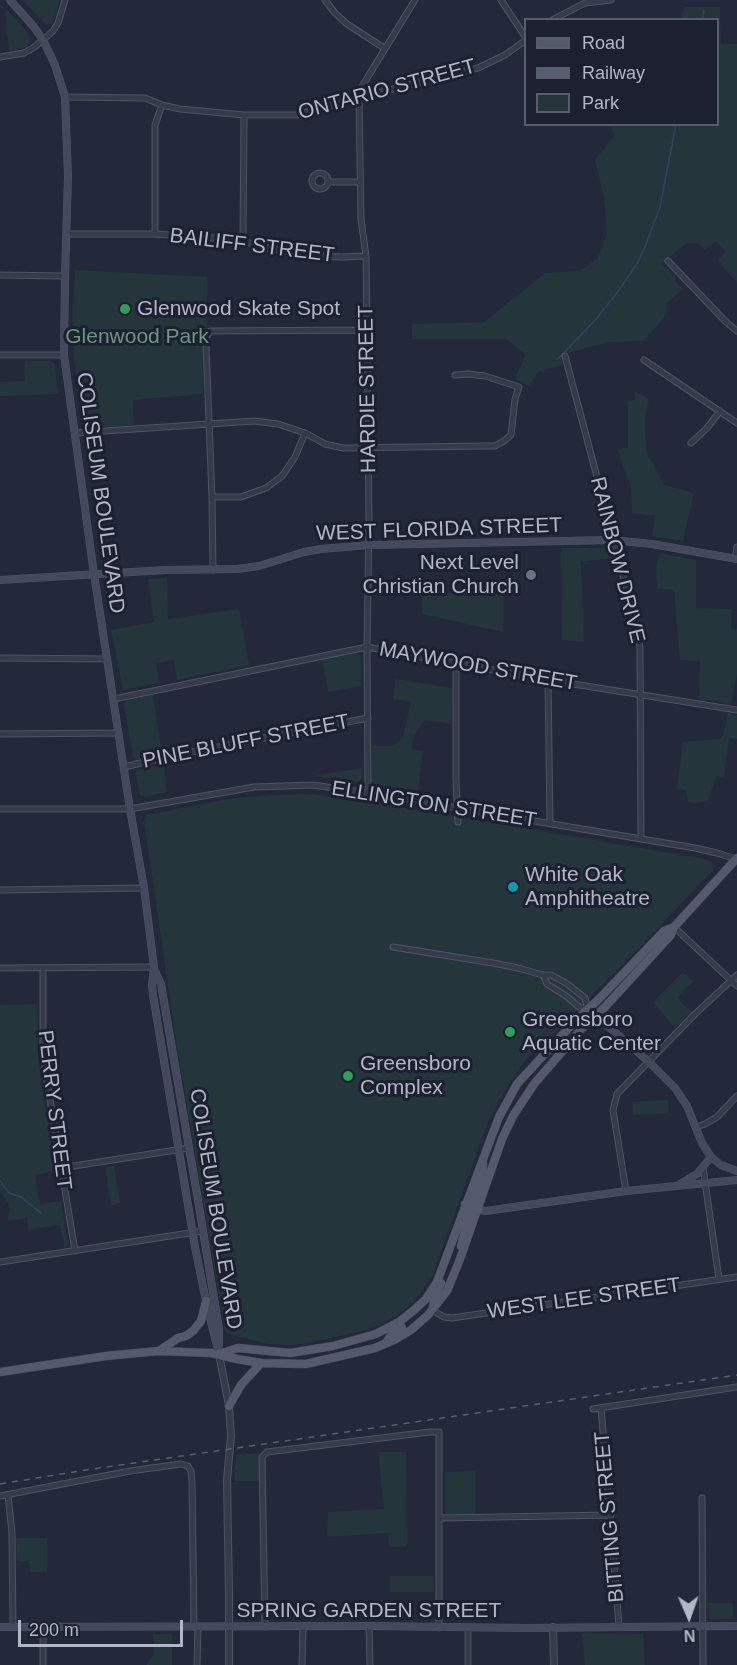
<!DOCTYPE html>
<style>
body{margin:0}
#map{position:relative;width:737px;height:1665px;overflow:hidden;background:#23283b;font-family:Arial,sans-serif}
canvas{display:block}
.legend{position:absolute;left:524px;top:18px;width:195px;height:108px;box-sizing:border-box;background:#1c2030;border:2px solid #585c6c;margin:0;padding:8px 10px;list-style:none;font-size:18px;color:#b2b6c7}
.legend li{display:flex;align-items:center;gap:12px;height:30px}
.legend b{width:30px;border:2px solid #585c6c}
.north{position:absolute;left:659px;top:1587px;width:60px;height:60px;-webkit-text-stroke:4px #1c2030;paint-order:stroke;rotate:178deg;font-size:16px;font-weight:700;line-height:24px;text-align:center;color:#b2b6c7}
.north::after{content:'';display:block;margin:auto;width:21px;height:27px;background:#b2b6c7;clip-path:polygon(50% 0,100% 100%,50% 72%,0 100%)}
.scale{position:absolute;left:18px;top:1620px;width:165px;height:27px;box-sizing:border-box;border:3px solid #b2b6c7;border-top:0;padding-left:8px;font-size:18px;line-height:21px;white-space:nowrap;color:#b2b6c7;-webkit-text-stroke:4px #1c2030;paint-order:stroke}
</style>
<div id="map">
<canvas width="737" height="1665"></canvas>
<ul class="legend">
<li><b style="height:8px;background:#545a6b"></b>Road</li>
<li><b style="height:8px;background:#585e72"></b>Railway</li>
<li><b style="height:16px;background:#25353c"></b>Park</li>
</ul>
<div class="north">N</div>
<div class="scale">200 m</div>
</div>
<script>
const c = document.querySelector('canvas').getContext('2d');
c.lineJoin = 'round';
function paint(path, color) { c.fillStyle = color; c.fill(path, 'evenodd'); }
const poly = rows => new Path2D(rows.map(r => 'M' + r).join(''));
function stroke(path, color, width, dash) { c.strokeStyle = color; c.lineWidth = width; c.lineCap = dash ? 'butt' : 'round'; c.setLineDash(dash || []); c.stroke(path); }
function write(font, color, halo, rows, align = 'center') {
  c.font = font + ' Arial,sans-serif'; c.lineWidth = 6; c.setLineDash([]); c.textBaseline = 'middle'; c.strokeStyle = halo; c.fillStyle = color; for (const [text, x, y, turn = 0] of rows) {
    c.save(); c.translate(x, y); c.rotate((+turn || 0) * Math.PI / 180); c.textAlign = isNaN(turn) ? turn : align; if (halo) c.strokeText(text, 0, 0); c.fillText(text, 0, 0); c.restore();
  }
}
const green = poly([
 [22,0,60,0,56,14,52,23,46,25],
 [0,4,14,17,26,31,31,39,27,47,9,52,5,9,0,8],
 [684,7,720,7,721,44,737,44,737,283,717,260,726,252,716,241,705,250,698,243,685,244,662,264,675,276,675,281,683,289,666,304,667,314,644,341,608,342,561,355,563,365,538,372,529,386,515,379,526,354,506,339,412,339,412,324,484,322,545,273,580,271,598,258,607,233,604,197,595,160,614,136,611,125,718,124,718,20,680,19],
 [75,270,207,277,207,328,202,336,203,394,133,400,134,425,84,428,74,360,72,332],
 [25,361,51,361,55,364,58,394,0,396,0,382,25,381],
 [635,391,649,399,645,419,646,450,664,485,694,493,683,541,652,536,655,516,632,513,631,487,617,449,628,448,628,401,634,400],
 [561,548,606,548,610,550,613,558,581,562,584,642,562,640],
 [659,553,696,560,696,608,731,609,731,628,737,629,737,675,731,704,699,699,700,661,680,660,674,590,658,589,656,571],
 [167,578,168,619,239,609,249,665,177,680,174,660,156,663,159,683,123,690,111,630,154,622,148,579],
 [503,592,503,632,422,614,422,593],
 [356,653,361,656,361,686,328,692,322,660],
 [395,679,452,688,451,724,425,720,414,735,412,749,423,751,418,791,374,784,371,781,372,746,394,746,403,737,411,702,393,699],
 [153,695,162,755,136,760,133,757,124,704,126,700],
 [728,713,737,715,737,739,729,738,724,777,716,776,708,801,697,803,688,802,686,791,677,789,683,742,720,739,724,732],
 [164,764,167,792,146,797,140,795,136,774,138,770],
 [362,768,362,778,358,782,312,776],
 [314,794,360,800,705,859,712,862,714,868,712,871,644,943,553,1035,537,1047,520,1067,500,1099,487,1125,433,1274,427,1284,413,1302,402,1312,389,1320,366,1330,308,1343,293,1345,269,1344,228,1334,225,1331,177,1046,144,821,147,815,229,799,271,795],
 [683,972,693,981,677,998,691,1012,675,1028,653,1002],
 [37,1004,39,1069,56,1171,35,1175,40,1204,61,1201,68,1245,65,1248,60,1225,28,1230,27,1218,8,1221,10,1206,0,1191,0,1005],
 [668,1100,669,1113,633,1115,632,1102],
 [114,1166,120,1203,111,1205,105,1167],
 [378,1452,406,1452,407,1546,389,1547,389,1533,327,1537,328,1512,384,1509],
 [259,1453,259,1481,234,1481,236,1455],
 [475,1471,475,1514,445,1514,445,1472],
 [16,1538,47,1538,47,1572,30,1572,30,1565,28,1561,17,1561],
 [390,1576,433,1576,434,1592,390,1592],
 [708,1603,733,1603,733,1619,709,1619],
 [582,1633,643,1634,645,1665,585,1665],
 [153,1634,172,1634,172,1665,146,1665,154,1654]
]);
const stream = poly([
 [702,20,704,11],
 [558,359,597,318,619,290,637,264,645,247,660,207,676,124],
 [0,1181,9,1193,21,1197,41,1213]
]);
const minor = poly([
 [325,0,335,13,347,24,384,48],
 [501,0,526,38],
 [552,20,585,3,611,0],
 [0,57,24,53,33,48,43,40,53,31,58,23,65,0],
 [65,97,145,98,162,105,180,109,244,115,297,115,408,85,478,68,505,55,526,40],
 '312 181a8 8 0 1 1 16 0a8 8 0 1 1-16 0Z',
 [328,182,360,182],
 [67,234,155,234,227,239,243,241,265,248,319,256,342,257,366,256],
 [155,234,155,125,162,105],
 [243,241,244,115],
 [668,261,725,321,737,331],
 [0,275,65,276],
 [0,355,64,355],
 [565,356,637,628,640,648,641,839],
 [644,360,737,423],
 [75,433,254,421,278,424,305,433,325,444,343,448,483,446,495,446,504,441,511,435,515,399,519,387,485,376,468,374,455,375],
 [691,443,707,428,720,411],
 [212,497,241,497,266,488,282,476,295,457,305,433],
 [735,559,737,547],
 [213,570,212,497,206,346,206,338,210,331,367,330],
 [0,658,107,659],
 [456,663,456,779,458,822],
 [548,680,550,824],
 [114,699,367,647,548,680,737,710],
 [0,734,119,733],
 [124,767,166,757,368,718],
 [368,793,367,647,369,522,367,330,366,256,361,219,359,98,361,88,415,0],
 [0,809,130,809,254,787,313,785,368,793,695,848,717,853,736,859],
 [0,890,144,888],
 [674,927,737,986],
 [393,947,493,963,518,968,543,975,551,975,566,983,585,998,588,1009],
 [0,968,154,967],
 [43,968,43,1051,46,1075,75,1251],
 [543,975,547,984,566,996,579,1007,588,1009],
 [696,1127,705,1124,717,1117,737,1096],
 [61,1168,189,1148],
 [703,1168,719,1279],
 [626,1191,613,1110,617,1094,695,1014,737,975],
 [0,1262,203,1231],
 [432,1310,444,1317,452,1318,737,1277],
 [601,1408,619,1626],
 [593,1409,737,1387],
 [8,1495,12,1533,13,1627],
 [0,1496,130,1471,181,1464,188,1466,191,1471,192,1482,194,1627],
 [702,1498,703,1665],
 [440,1518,611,1515],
 [369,1626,370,1665],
 [43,1627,43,1665],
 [265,1627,262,1457,267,1452,430,1432,439,1432,439,1628],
 [468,1628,468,1665],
 [197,1665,198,1627],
 [302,1665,303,1627]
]);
const tertiary = poly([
 [219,1354,229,1406,231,1436,227,1480,229,1593,229,1665],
 [553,1627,554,1665]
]);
const secondary = poly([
 [10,0,34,27,43,40,55,65,65,97,68,176,65,276,64,355,94,574,130,809,144,888,154,967,152,985,153,995,195,1247,207,1306,219,1354],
 [0,580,165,570,237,569,259,566,304,552,321,549,369,545,613,540,652,544,737,559],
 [154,969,161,984,198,1200,219,1329,219,1345],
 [593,1013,649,1062,675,1088,687,1106,702,1143,711,1157,721,1165,737,1171],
 [680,1184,697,1174,711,1157],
 [478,1210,486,1211,626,1191,737,1180],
 [0,1627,369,1626,527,1628,737,1626]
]);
const primary = poly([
 [478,1210,473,1207,473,1203,482,1175,483,1164],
 [461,1246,469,1215,465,1204],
 [433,1308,435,1296,441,1283],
 [386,1343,391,1335,402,1328,399,1322],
 [159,1351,178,1338,186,1336,193,1331,201,1321,206,1301],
 [219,1354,238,1348,290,1353,333,1346,376,1334,399,1322,413,1311,426,1299,437,1282,491,1138,499,1117,517,1084,577,1019,598,1000,664,931,674,927],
 [0,1372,106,1356,158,1351,211,1353,237,1359,261,1363,306,1364,375,1348,396,1339,411,1330,428,1315,447,1291,460,1259,502,1139,513,1116,534,1084,585,1025,605,1007,671,935,674,927,737,858],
 [229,1406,241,1385,261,1363]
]);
const rail = poly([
 [0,1484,86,1470,737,1375]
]);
const markers = [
 [125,309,6,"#2e9e5b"],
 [531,575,6,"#6b7280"],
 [513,887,6,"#0f9aa8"],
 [510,1032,6,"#2e9e5b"],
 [348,1076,6,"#2e9e5b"]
];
const streetNames = [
 ["ONTARIO STREET",387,90,-15],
 ["BAILIFF STREET",252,246,7],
 ["HARDIE STREET",368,389,-91],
 ["COLISEUM BOULEVARD",100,493,82],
 ["WEST FLORIDA STREET",439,530,-2],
 ["RAINBOW DRIVE",617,560,76],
 ["MAYWOOD STREET",478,667,10],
 ["PINE BLUFF STREET",246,742,-11],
 ["ELLINGTON STREET",434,805,9],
 ["PERRY STREET",54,1110,83],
 ["COLISEUM BOULEVARD",215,1209,81],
 ["WEST LEE STREET",584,1299,-8],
 ["BITTING STREET",610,1517,-95],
 ["SPRING GARDEN STREET",369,1611]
];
const poiNames = [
 ["Glenwood Skate Spot",137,309],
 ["Next Level",519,563,"right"],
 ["Christian Church",519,587,"right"],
 ["White Oak",525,875],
 ["Amphitheatre",525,899],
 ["Greensboro",522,1020],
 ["Aquatic Center",522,1044],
 ["Greensboro",360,1064],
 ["Complex",360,1088]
];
const parkNames = [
 ["Glenwood Park",137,337]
];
paint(green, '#25353c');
stroke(stream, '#364162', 1.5);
stroke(minor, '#4f5363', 7);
stroke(tertiary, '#4f5363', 8);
stroke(secondary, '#4f5363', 8);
stroke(primary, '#404454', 9);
stroke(minor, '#363b4b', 5);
stroke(tertiary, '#363b4b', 6);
stroke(secondary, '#44495e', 7);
stroke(primary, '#545a6b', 8);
stroke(rail, '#585e72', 1.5, [6, 6]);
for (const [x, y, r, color] of markers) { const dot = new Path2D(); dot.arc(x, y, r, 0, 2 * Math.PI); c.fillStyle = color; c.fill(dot); stroke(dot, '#1c2030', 2); }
write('21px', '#b2b6c7', '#1c2030', streetNames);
write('21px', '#b2b6c7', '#1c2030', poiNames, 'left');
write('21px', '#69987c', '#1c2030', parkNames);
</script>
